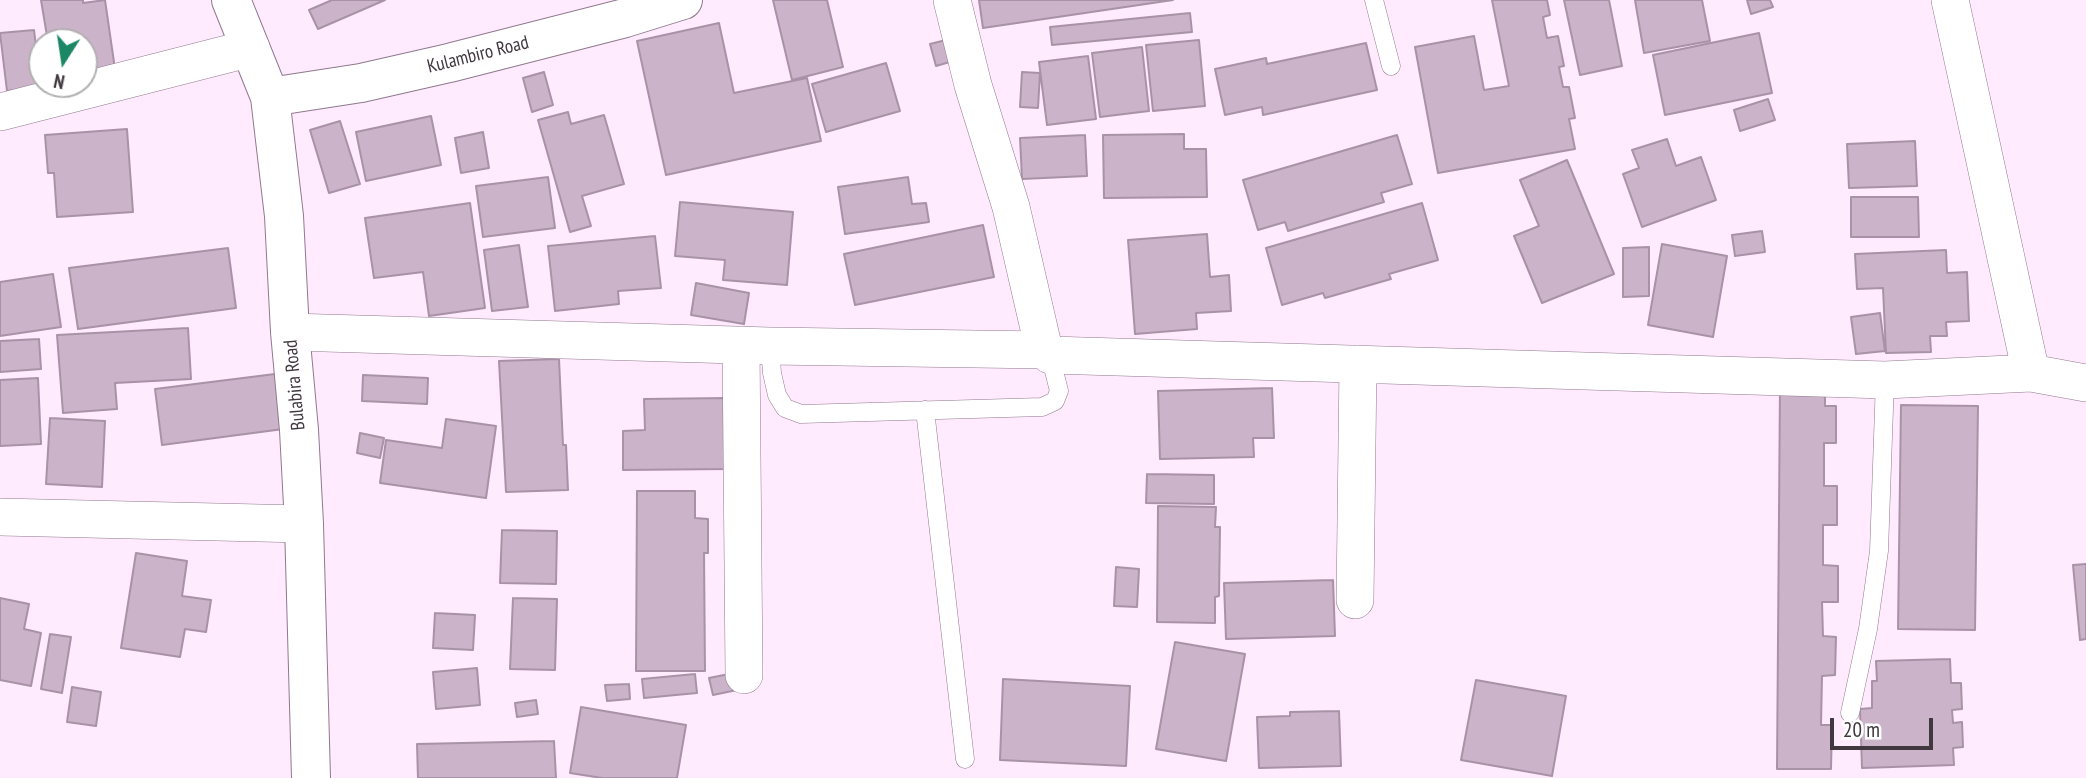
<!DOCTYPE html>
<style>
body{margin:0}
#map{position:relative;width:2086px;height:778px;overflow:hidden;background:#ffebfd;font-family:"PT Sans Narrow",sans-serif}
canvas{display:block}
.north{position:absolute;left:28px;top:28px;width:70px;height:70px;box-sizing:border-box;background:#fff;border:2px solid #b3afb2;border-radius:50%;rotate:192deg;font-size:19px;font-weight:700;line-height:28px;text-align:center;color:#40373f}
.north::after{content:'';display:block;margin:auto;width:24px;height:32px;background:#1b8764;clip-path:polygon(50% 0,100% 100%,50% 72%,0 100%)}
.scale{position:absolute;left:1830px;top:718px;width:103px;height:32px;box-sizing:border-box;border:4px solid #40373f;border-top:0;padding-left:9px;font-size:21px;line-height:24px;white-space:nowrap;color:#40373f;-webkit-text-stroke:5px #fff;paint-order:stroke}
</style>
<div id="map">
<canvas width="2086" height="778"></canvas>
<div class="north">N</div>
<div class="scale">20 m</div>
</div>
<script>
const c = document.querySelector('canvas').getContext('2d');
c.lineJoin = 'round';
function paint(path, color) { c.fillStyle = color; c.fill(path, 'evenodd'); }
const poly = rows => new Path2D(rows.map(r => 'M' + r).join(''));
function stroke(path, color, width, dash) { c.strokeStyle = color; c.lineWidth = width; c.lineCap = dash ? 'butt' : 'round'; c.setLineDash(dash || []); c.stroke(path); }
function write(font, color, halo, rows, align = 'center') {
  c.font = font + ' "PT Sans Narrow",sans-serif'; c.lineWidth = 5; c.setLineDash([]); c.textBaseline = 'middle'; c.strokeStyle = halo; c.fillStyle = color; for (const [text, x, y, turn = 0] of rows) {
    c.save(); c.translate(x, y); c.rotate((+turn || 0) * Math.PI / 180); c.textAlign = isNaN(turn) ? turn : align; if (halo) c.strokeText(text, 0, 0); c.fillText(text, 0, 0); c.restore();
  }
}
const building = poly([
 [41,0,83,0,83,3,105,0,115,69,84,73,84,42,48,42,41,0],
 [332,0,385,0,318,29,309,10,332,0],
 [773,0,827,0,843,67,792,80,773,0],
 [979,0,1173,0,983,28,979,0],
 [1492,0,1547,0,1550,15,1543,17,1547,38,1558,36,1564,66,1559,67,1563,87,1569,87,1575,118,1569,119,1575,149,1438,173,1415,47,1474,36,1484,90,1509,86,1492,0],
 [1564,0,1609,0,1622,66,1580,75,1564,0],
 [1635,0,1702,0,1710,41,1644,53,1635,0],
 [1747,0,1770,0,1773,7,1751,14,1747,0],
 [1190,13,1192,32,1052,45,1050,27,1190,13],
 [719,23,734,93,807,78,821,141,666,175,637,41,719,23],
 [34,30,41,87,7,91,0,33,34,30],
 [1759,33,1772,93,1665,115,1653,55,1759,33],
 [954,38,960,59,936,66,930,44,954,38],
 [1199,40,1205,106,1153,111,1146,45,1199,40],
 [1366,43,1377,90,1263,115,1262,107,1225,115,1215,69,1266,58,1267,64,1366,43],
 [1142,47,1149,111,1100,117,1092,53,1142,47],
 [1088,56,1096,119,1047,125,1039,62,1088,56],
 [886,63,900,111,826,132,812,84,886,63],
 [544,72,553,105,532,112,523,78,544,72],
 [1022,72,1040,73,1038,108,1020,107,1022,72],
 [1768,99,1775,120,1740,131,1734,110,1768,99],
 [568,112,571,124,604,115,624,184,582,196,591,226,570,232,538,120,568,112],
 [431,116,441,165,366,181,356,132,431,116],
 [340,121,360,184,329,193,310,130,340,121],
 [127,129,133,212,57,217,54,173,48,173,45,135,127,129],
 [483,132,489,168,461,173,455,138,483,132],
 [1184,134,1184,149,1206,149,1207,197,1104,198,1103,135,1184,134],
 [1085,135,1087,176,1022,179,1020,138,1085,135],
 [1397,135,1412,184,1381,193,1384,202,1288,231,1285,222,1258,230,1243,180,1397,135],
 [1667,139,1676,166,1701,157,1716,200,1642,227,1623,174,1639,168,1632,150,1667,139],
 [1915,141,1917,186,1849,188,1847,144,1915,141],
 [1567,160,1614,274,1542,303,1514,236,1539,226,1520,180,1567,160],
 [548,177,555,228,483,237,476,186,548,177],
 [908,177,912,204,926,203,929,222,845,234,838,187,908,177],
 [1851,197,1918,197,1919,237,1851,237,1851,197],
 [680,202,793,212,787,285,723,280,725,260,675,256,680,202],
 [470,203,485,308,429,316,423,272,374,278,365,218,470,203],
 [1422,203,1438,260,1389,274,1391,279,1325,298,1323,293,1282,305,1266,248,1422,203],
 [983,225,994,277,855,305,844,254,983,225],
 [1762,231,1765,252,1735,256,1732,235,1762,231],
 [1207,234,1210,277,1229,275,1231,311,1196,313,1197,329,1135,334,1128,240,1207,234],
 [655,236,661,288,618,291,619,304,555,311,548,246,655,236],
 [1662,244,1727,256,1713,337,1648,325,1662,244],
 [519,245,528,307,492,311,484,250,519,245],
 [1649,247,1649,296,1623,297,1623,248,1649,247],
 [228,248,236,308,78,329,69,268,228,248],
 [1946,250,1947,273,1967,272,1969,321,1946,322,1947,336,1930,336,1931,352,1886,353,1883,288,1857,289,1855,254,1946,250],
 [53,274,61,327,0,336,0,282,53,274],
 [696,283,749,293,744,324,691,315,696,283],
 [1880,313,1885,351,1856,354,1851,317,1880,313],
 [188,328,191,379,115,383,117,409,63,413,57,335,188,328],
 [39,339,41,369,0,372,0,341,39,339],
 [559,359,563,445,566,445,568,490,506,492,499,361,559,359],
 [283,373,291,428,162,445,155,389,283,373],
 [363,375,428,378,427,404,362,401,363,375],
 [38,378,41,444,0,446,0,380,38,378],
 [1780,386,1825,387,1825,406,1836,406,1836,443,1824,443,1824,486,1837,486,1837,525,1823,525,1823,565,1838,566,1838,602,1822,602,1823,636,1836,637,1835,675,1822,676,1821,725,1832,725,1831,769,1777,769,1780,386],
 [1272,388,1274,438,1253,438,1254,457,1160,459,1158,391,1272,388],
 [728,398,728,469,623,470,623,431,645,430,644,399,728,398],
 [1901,405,1978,406,1975,630,1898,629,1901,405],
 [50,418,105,421,102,487,46,484,50,418],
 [446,419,496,426,486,498,380,483,386,440,442,448,446,419],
 [360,433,384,438,380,458,357,453,360,433],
 [1147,474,1214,475,1214,504,1146,503,1147,474],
 [637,491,695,491,695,518,708,519,708,553,704,553,705,671,636,671,637,491],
 [1158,506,1216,507,1215,527,1220,527,1219,596,1215,597,1215,623,1157,622,1158,506],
 [502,530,557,531,556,584,500,583,502,530],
 [136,553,187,561,182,596,211,600,206,632,185,629,180,657,121,648,136,553],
 [2086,564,2086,639,2080,640,2073,565,2086,564],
 [1116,567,1139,569,1137,607,1114,606,1116,567],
 [1333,580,1335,636,1226,639,1224,583,1333,580],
 [0,598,29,604,24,629,41,633,31,686,0,680,0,598],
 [513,598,557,599,555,670,510,669,513,598],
 [435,613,475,615,473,650,433,648,435,613],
 [50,634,71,637,62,693,41,689,50,634],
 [1175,642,1245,654,1226,761,1156,749,1175,642],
 [1950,659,1951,683,1961,683,1962,709,1952,710,1953,723,1962,722,1963,747,1953,748,1954,765,1862,768,1860,709,1872,708,1872,681,1877,681,1876,661,1950,659],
 [477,668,480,705,436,709,433,672,477,668],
 [734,673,737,690,713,695,709,678,734,673],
 [695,674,697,693,644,698,642,679,695,674],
 [1003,679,1130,686,1126,766,1000,760,1003,679],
 [1476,680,1566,696,1552,776,1461,760,1476,680],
 [629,684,630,699,607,701,605,685,629,684],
 [72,687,101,692,96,726,67,722,72,687],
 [536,700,538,714,517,717,515,703,536,700],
 [581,707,686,725,677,778,602,778,570,773,581,707],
 [1339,711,1341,766,1259,768,1257,717,1290,716,1290,712,1339,711],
 [554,741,556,778,418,778,417,744,554,741]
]);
const lane = poly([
 [1374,0,1391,66],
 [770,346,772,373,777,395,785,408,801,414,1042,407,1055,401,1059,391,1050,355],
 [925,410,965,759],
 [1850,713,1868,629,1879,551,1885,380]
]);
const street = poly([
 [952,0,973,85,1011,207,1044,350],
 [1950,0,2031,373],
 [0,112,251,48],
 [290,332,770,346,1044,350,1050,355,1885,380,2031,373,2086,383],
 [741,345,744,675],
 [0,517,304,524],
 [1355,600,1358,364]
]);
const secondary = poly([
 [231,0,270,97,284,216,290,332,299,430,304,524,311,778],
 [270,97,361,83,449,63,625,18,683,0]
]);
const streetNames = [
 ["Kulambiro Road",478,55,-14],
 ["Bulabira Road",295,385,-95]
];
paint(building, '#cbb3c9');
stroke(building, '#a992a7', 2);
stroke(lane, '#8f798d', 19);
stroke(street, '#8f798d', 38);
stroke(secondary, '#8f798d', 40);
stroke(lane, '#fff', 18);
stroke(street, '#fff', 37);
stroke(secondary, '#fff', 38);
write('19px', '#40373f', '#fff', streetNames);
</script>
